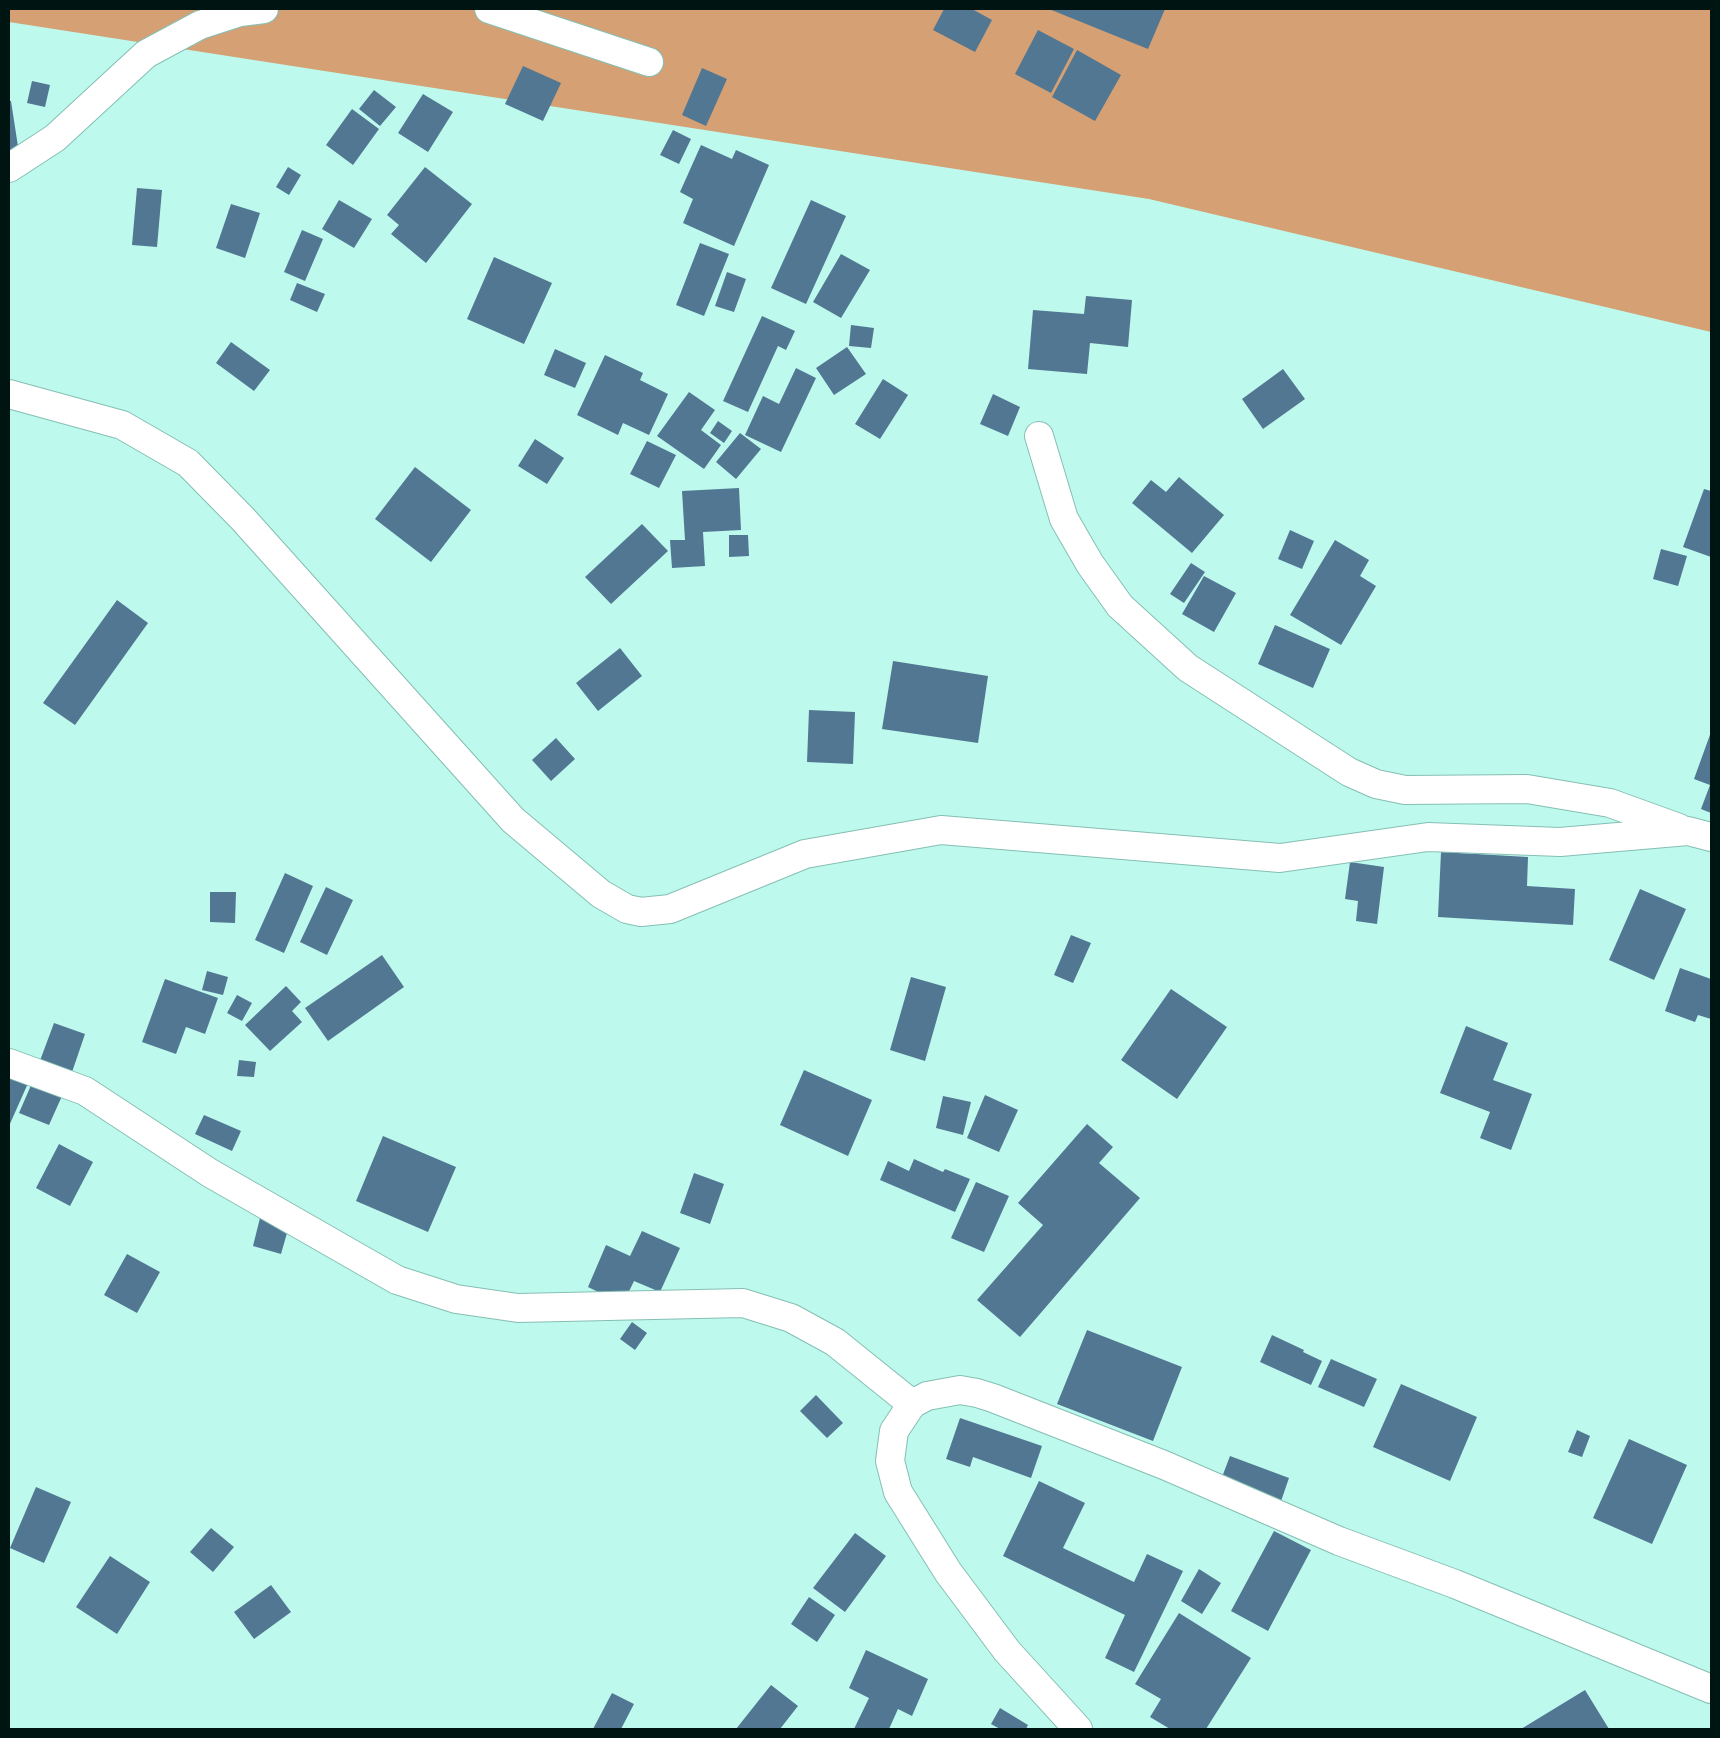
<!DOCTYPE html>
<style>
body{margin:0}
#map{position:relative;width:1720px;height:1738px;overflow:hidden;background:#bef9ed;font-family:"Fira Sans",sans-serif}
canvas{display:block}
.frame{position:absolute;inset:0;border:10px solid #001411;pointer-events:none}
</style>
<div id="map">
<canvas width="1720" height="1738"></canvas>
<div class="frame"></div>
</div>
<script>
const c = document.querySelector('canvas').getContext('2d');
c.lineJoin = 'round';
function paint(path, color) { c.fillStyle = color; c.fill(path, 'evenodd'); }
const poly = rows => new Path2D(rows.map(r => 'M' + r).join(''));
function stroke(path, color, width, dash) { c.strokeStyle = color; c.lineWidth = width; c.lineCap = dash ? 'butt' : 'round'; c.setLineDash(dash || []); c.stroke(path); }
const forest = poly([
 [9,9,1711,9,1711,332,1149,199,9,22]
]);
const building = poly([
 [944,9,972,9,992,20,975,52,933,30],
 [1049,9,1165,9,1148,49],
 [1038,30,1074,49,1051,93,1015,74],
 [1077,50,1121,75,1095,121,1052,97],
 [523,66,561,83,543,121,505,104],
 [702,68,727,79,706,126,682,115],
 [32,81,50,85,45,107,27,103],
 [374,90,396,107,380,126,359,109],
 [423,94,453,112,428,152,398,133],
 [9,101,11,101,19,153,9,155],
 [352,109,379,129,353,165,326,145],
 [673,130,691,139,679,164,660,155],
 [701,145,732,159,736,150,769,165,734,246,683,223,693,199,680,192],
 [288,167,301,175,289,195,276,187],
 [425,167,472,204,426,263,391,234,399,225,387,215],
 [137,188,162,190,157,247,132,245],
 [339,200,372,219,354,248,322,229],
 [811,200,846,216,806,304,771,288],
 [231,204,260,213,245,258,216,248],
 [302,230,323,239,305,281,284,272],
 [700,243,729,254,704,316,676,305],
 [841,254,870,270,841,318,813,302],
 [494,257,552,283,524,344,467,319],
 [727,272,746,279,734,312,715,306],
 [297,283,325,294,317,312,290,300],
 [1086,296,1132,300,1128,347,1090,343,1087,374,1028,369,1033,310,1084,314],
 [762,316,795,331,786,350,778,346,748,412,723,401],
 [851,325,874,328,871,348,849,346],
 [231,342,270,370,254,391,216,363],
 [847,347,866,374,834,395,816,368],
 [555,349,586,363,575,388,544,375],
 [605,355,643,373,640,380,668,394,649,435,623,423,618,435,577,415],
 [796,368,816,378,781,452,745,435,763,396,779,404],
 [1283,369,1305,399,1263,429,1242,399],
 [883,379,908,395,880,439,855,424],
 [689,392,715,410,701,430,721,445,704,469,657,436],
 [993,394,1020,407,1008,436,980,424],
 [718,421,732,431,724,443,710,433],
 [740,433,761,449,736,479,716,462],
 [535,439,564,458,547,484,518,466],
 [647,441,676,455,659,488,630,474],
 [415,467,471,510,431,562,375,519],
 [1179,477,1224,515,1192,553,1132,503,1151,480,1166,492],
 [739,488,741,530,703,532,705,566,672,568,670,540,685,540,682,491],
 [1704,489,1711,491,1711,557,1683,547],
 [642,524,668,551,611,604,585,577],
 [1290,530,1314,541,1302,569,1278,559],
 [729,535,748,535,749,556,729,557],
 [1335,540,1369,560,1360,576,1376,586,1341,645,1290,615],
 [1661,549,1687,556,1678,586,1653,579],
 [1191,563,1205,572,1184,603,1170,594],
 [1204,576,1236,593,1214,632,1182,614],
 [117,600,148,623,75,725,43,703],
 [1275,625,1330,649,1313,688,1258,664],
 [620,648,642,676,598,711,576,683],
 [893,661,988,676,978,743,882,729],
 [809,710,855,712,853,764,807,762],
 [1711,732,1711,813,1701,809,1710,785,1694,779],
 [556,738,575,759,551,781,532,760],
 [1441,852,1528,857,1527,886,1575,889,1573,925,1438,917],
 [1350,862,1384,867,1377,924,1356,921,1358,901,1345,899],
 [285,873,313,886,284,953,255,940],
 [326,887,353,900,327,955,300,942],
 [1640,889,1686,909,1654,980,1609,960],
 [210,892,236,892,235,923,210,922],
 [1071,935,1091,943,1073,983,1054,975],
 [382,955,404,987,328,1041,305,1008],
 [1680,968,1711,979,1711,1019,1698,1015,1695,1022,1665,1011],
 [207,971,228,977,223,995,202,990],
 [911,977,946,987,925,1061,890,1050],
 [165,979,218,998,205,1034,186,1027,176,1054,142,1042],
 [286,986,301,1002,292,1011,302,1022,270,1051,245,1025],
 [1171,989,1227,1027,1177,1099,1121,1060],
 [237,995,252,1003,242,1021,227,1013],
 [54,1023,85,1034,70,1078,38,1066],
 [1466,1026,1508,1043,1493,1080,1532,1094,1511,1150,1480,1138,1490,1112,1440,1093],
 [239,1060,256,1062,254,1077,237,1076],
 [804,1070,872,1100,848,1156,780,1125],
 [9,1072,29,1081,9,1126],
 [32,1083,62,1096,49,1125,19,1113],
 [985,1095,1018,1110,999,1152,967,1138],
 [943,1096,971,1102,963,1135,936,1128],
 [204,1115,241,1131,232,1151,195,1134],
 [1087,1124,1113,1147,1099,1163,1140,1198,1020,1337,977,1300,1043,1225,1018,1203],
 [383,1136,456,1167,428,1232,356,1201],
 [59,1144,93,1162,70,1206,36,1188],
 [914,1159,943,1172,945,1169,970,1179,955,1212,880,1180,888,1161,909,1171],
 [694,1173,724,1184,710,1224,680,1213],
 [976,1182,1009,1196,984,1252,951,1238],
 [260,1218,289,1226,281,1254,253,1246],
 [642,1231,680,1248,660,1292,634,1281,623,1304,588,1287,606,1245,630,1256],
 [127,1254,160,1272,137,1313,104,1295],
 [632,1322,647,1333,635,1350,620,1339],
 [1087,1330,1182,1367,1153,1441,1057,1404],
 [1272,1335,1304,1350,1303,1352,1322,1361,1311,1385,1260,1362],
 [1331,1359,1377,1379,1364,1407,1318,1387],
 [1401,1384,1477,1417,1450,1481,1373,1447],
 [816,1395,843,1423,827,1438,800,1411],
 [960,1418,1042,1446,1031,1478,973,1457,970,1467,946,1459],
 [1577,1430,1590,1436,1582,1457,1568,1452],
 [1629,1439,1687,1465,1652,1544,1593,1518],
 [1230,1456,1289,1478,1279,1507,1219,1485],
 [1039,1481,1085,1503,1063,1548,1134,1582,1147,1554,1183,1571,1134,1672,1105,1658,1125,1615,1003,1556],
 [36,1487,71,1502,44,1563,10,1548],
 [211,1528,234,1547,213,1572,190,1552],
 [1274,1531,1311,1550,1268,1631,1231,1611],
 [855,1533,886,1556,845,1612,813,1588],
 [110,1556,150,1582,117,1634,76,1607],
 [1199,1569,1221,1583,1202,1614,1181,1601],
 [271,1585,291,1612,254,1639,234,1612],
 [809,1597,835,1615,817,1642,791,1624],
 [1179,1613,1251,1658,1206,1729,1170,1729,1150,1717,1161,1699,1135,1684],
 [866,1650,928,1679,912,1716,898,1709,889,1729,854,1729,869,1698,849,1688],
 [771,1685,798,1706,780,1729,736,1729],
 [1585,1690,1609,1729,1521,1729],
 [612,1693,634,1704,621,1729,593,1729],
 [1000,1708,1028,1725,1026,1729,1000,1729,991,1724]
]);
const street = poly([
 [489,9,649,62],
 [9,168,55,138,146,54,200,25,240,12,264,9],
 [9,394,122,425,188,463,243,519,513,820,601,894,627,909,641,912,670,909,805,854,941,830,1280,858,1428,837,1560,842,1688,831,1711,837],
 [1039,436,1064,519,1090,564,1120,606,1188,668,1349,772,1376,784,1405,790,1527,789,1610,803,1679,828],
 [9,1063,85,1091,210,1173,397,1280,456,1299,518,1308,743,1303,791,1318,835,1342,912,1404]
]);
const secondary = poly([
 [1078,1729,1007,1651,948,1572,898,1492,890,1461,894,1431,912,1404,927,1396,960,1390,977,1393,993,1398,1164,1465,1339,1541,1455,1584,1711,1689]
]);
paint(forest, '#d5a073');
paint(building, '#517793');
stroke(street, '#85bfb4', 30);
stroke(secondary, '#85bfb4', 30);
stroke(street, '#fff', 28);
stroke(secondary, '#fff', 28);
</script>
